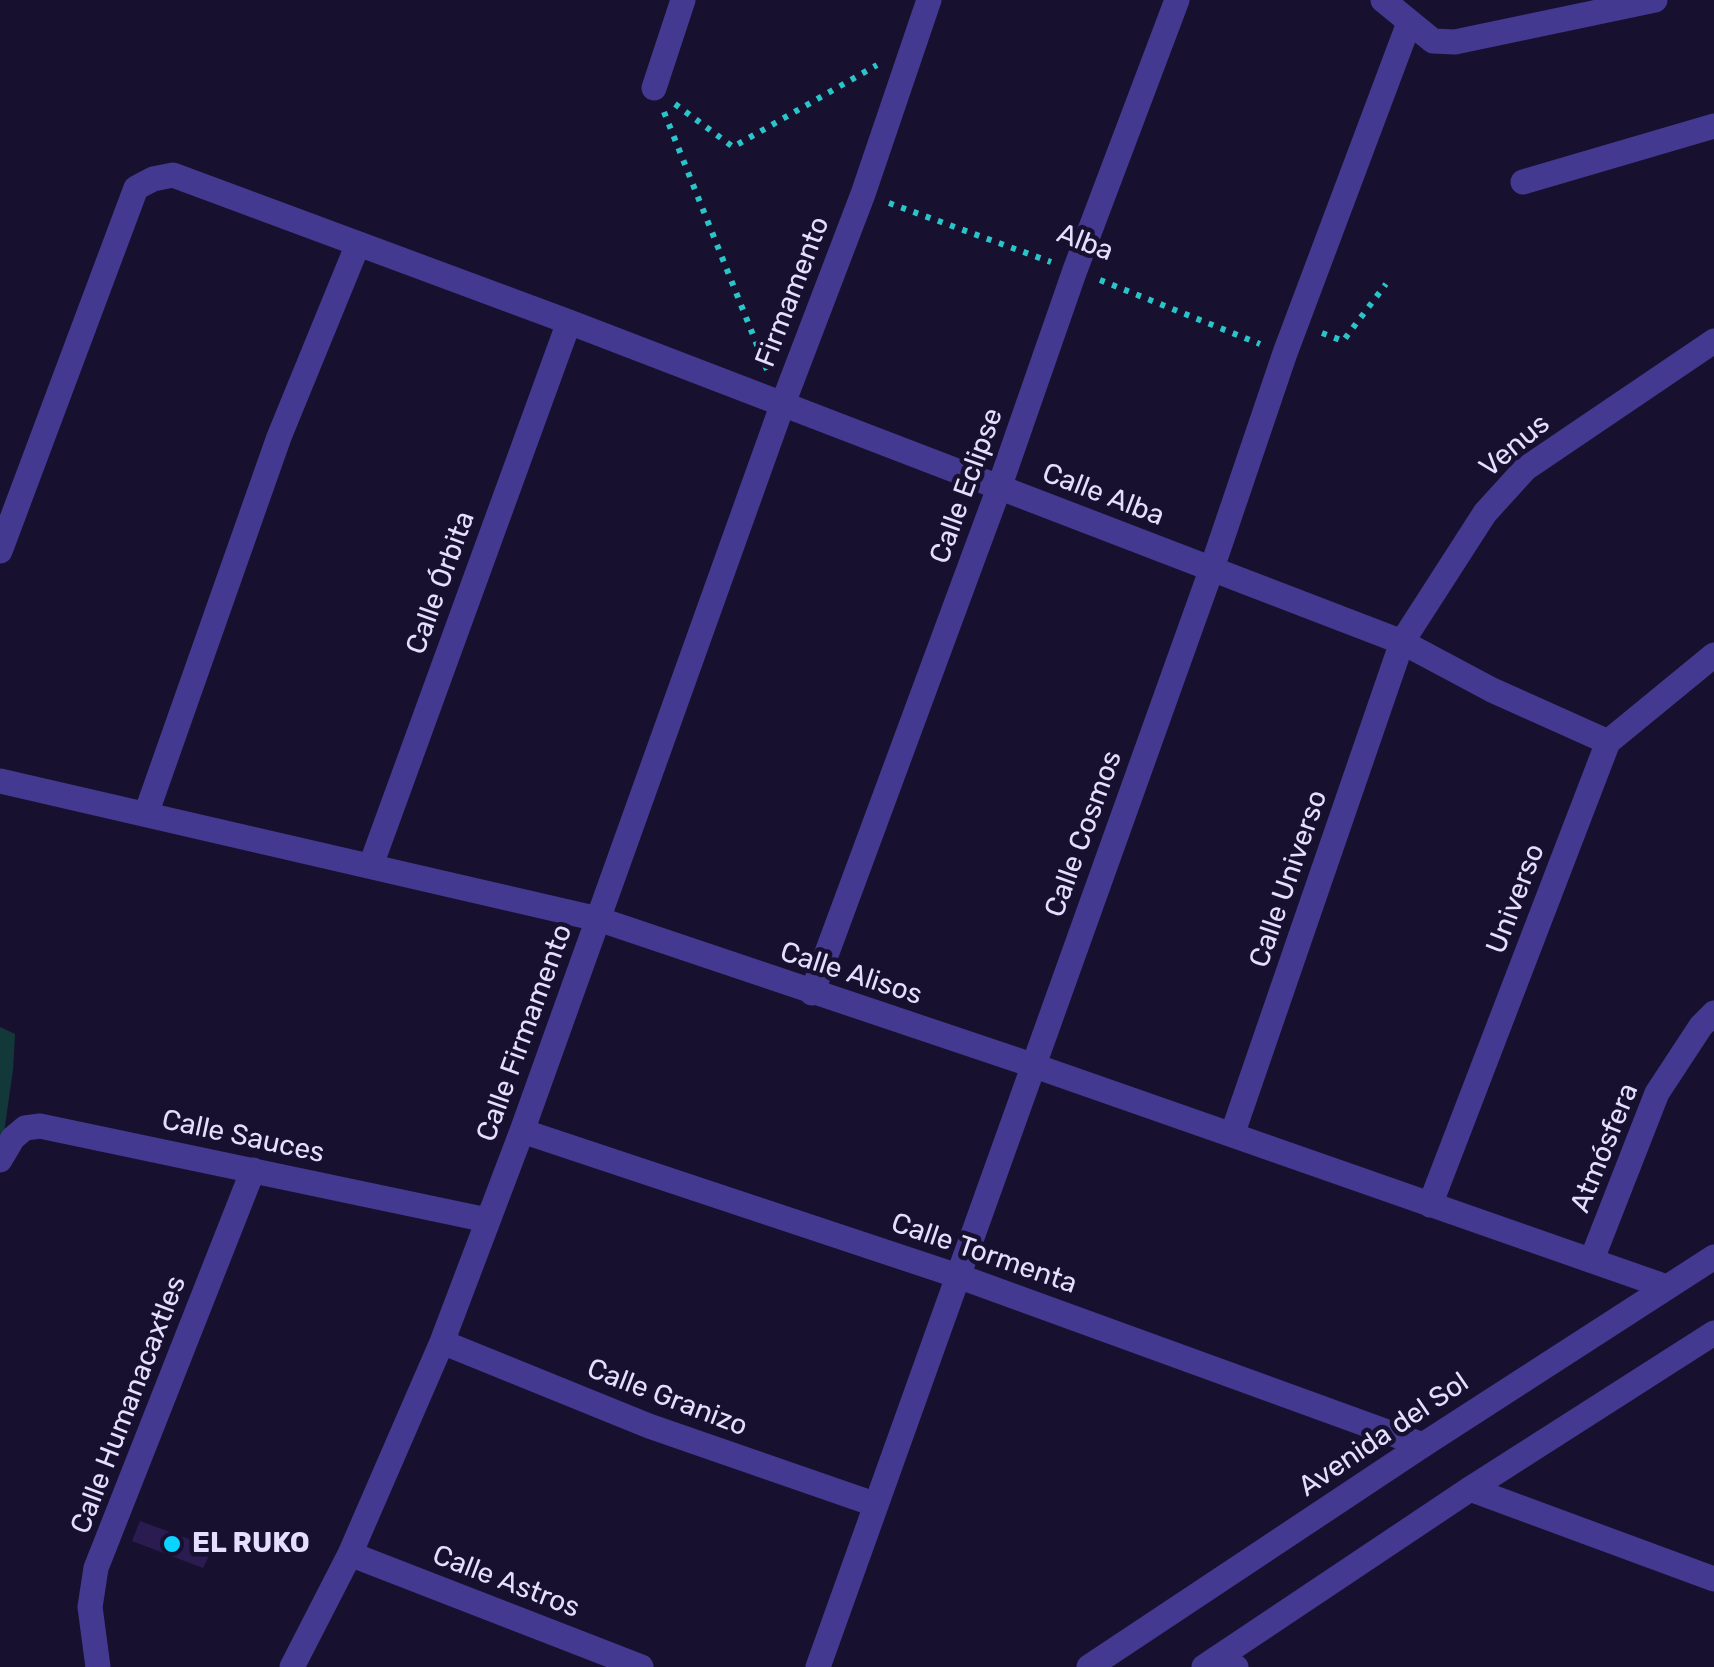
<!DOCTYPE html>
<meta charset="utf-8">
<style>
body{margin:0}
canvas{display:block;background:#18102f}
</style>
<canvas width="1714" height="1667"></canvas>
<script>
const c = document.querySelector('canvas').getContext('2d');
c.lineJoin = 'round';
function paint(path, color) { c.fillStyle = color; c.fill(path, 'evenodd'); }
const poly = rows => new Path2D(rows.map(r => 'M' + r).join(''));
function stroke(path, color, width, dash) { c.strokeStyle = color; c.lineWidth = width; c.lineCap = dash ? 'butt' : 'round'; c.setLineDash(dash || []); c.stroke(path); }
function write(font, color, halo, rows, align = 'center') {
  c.font = font + ' Rubik,sans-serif'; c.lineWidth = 9; c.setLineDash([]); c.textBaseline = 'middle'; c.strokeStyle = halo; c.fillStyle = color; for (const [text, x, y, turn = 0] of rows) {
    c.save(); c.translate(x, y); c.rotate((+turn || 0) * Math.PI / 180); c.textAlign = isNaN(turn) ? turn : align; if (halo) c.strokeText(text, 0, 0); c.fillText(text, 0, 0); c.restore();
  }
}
const green = poly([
 [0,1027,15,1034,13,1070,0,1160]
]);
const building = poly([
 [140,1521,213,1548,203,1568,132,1541]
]);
const path = poly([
 [675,104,733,147,877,65],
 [664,112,767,370],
 [889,203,1051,262],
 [1100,280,1260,344],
 [1322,333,1343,341,1386,284]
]);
const minor = poly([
 [1383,0,1433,41,1455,42,1655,0],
 [654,88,683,0],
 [1523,182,1714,126],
 [0,551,136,188,153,179,173,175,569,322,1402,642,1492,690,1608,742],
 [0,781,598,919,1032,1065,1664,1286],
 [146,814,279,437,358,244],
 [371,865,569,322],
 [812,993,999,488,1075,270,1177,0],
 [522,1131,958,1276,1423,1445],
 [1232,1135,1402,642,1485,513,1525,469,1714,341],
 [0,1160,13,1138,25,1128,40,1126,487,1220],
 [1430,1205,1608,742,1714,655],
 [1592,1259,1657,1093,1701,1026,1714,1013],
 [442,1342,649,1426,874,1504],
 [1470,1489,1714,1579],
 [350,1554,641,1667],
 [1216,1659,1236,1667],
 [98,1667,90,1607,96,1568,253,1170],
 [292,1667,350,1554,442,1342,522,1131,782,406,863,194,929,0],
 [818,1667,1212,568,1285,353,1409,23]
]);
const tertiary = poly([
 [1089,1667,1423,1445,1714,1257],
 [1204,1667,1470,1489,1714,1333]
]);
const markers = [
 [172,1544,10,"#0ad4ff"]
];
const streetNames = [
 ["Alba",1085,243,21],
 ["Firmamento",793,292,-69],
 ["Venus",1515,446,-40],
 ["Calle Eclipse",967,486,-70],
 ["Calle Alba",1103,495,21],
 ["Calle Órbita",441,583,-70],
 ["Calle Cosmos",1084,834,-70],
 ["Calle Universo",1289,879,-71],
 ["Universo",1516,899,-69],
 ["Calle Alisos",851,974,18],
 ["Calle Firmamento",525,1033,-70],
 ["Calle Sauces",243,1137,12],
 ["Atmósfera",1605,1148,-68],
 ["Calle Tormenta",984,1254,19],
 ["Calle Granizo",667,1398,21],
 ["Calle Humanacaxtles",129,1405,-69],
 ["Avenida del Sol",1384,1435,-34],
 ["Calle Astros",506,1582,21]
];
const poiNames = [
 ["EL RUKO",192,1544]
];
paint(green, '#133839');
paint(building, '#2a1b51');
stroke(path, '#29c5c8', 6, [5, 8]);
stroke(minor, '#433990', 25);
stroke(tertiary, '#433990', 25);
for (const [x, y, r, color] of markers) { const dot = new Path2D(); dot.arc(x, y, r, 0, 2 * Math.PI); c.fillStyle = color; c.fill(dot); stroke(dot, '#18102f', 4); }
write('28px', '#e4deff', '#18102f', streetNames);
write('bold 28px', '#e4deff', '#18102f', poiNames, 'left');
</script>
